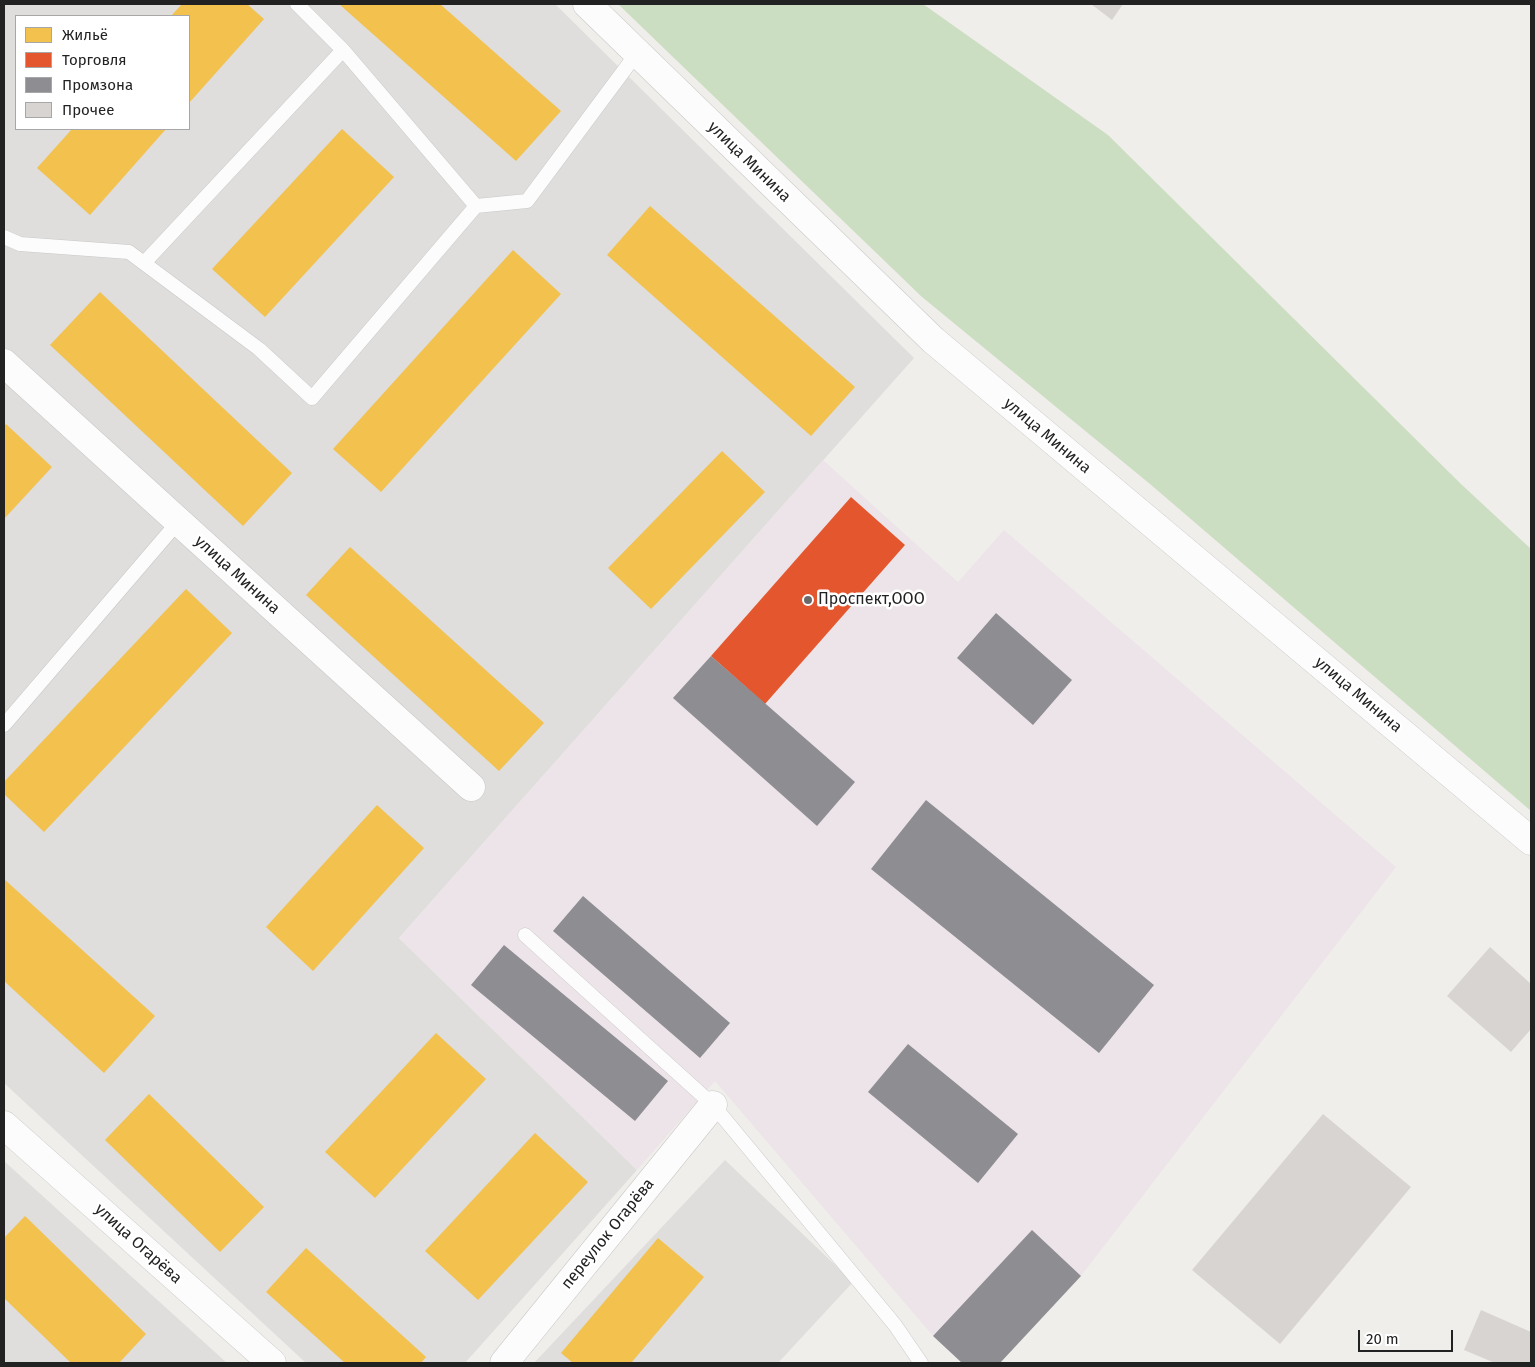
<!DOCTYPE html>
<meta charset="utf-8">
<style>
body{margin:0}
#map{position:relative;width:1535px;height:1367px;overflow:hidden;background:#f0eeeb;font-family:"Fira Sans",sans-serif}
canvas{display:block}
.frame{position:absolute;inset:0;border:5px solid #222;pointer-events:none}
.legend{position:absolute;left:15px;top:15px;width:175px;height:115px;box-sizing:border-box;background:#fff;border:1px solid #a7a7a7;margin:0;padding:6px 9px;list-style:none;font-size:15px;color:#222}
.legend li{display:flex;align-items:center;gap:10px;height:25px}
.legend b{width:25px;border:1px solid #a7a7a7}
.scale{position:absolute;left:1358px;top:1330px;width:95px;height:22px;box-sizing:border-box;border:2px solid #222;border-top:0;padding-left:6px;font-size:15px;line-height:18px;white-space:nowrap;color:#222;-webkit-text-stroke:4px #fff;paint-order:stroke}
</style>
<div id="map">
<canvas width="1535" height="1367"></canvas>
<div class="frame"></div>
<ul class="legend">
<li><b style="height:14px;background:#f2c14e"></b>Жильё</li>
<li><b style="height:14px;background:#e4572e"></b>Торговля</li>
<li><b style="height:14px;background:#8d8d92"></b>Промзона</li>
<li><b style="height:14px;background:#d7d4d2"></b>Прочее</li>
</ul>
<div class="scale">20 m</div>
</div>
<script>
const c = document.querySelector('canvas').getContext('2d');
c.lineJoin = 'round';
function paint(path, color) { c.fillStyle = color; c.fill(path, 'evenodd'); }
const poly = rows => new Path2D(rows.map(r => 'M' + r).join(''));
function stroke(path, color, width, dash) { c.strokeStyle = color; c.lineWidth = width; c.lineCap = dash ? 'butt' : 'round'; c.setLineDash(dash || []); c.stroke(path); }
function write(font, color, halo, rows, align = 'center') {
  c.font = font + ' "Fira Sans",sans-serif'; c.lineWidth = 5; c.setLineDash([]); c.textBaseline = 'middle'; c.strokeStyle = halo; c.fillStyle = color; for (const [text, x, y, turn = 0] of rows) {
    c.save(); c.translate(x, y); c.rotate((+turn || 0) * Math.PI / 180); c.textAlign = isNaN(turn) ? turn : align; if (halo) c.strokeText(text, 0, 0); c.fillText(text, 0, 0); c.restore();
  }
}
const residential = poly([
 [4,4,555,4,914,358,399,938,637,1170,465,1363,306,1363,4,1083],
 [16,16,189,16,189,129,16,129],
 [725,1160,853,1282,778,1363,534,1363],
 [4,1161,227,1363,4,1363]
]);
const industrial = poly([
 [823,460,958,582,1004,530,1396,867,1081,1276,1000,1363,962,1363,933,1336,715,1081,637,1170,399,938]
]);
const forest = poly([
 [618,4,923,4,1108,135,1461,484,1531,549,1531,811,1150,484,922,297]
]);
const homes = poly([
 [182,4,247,4,264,19,189,103,189,16,171,16],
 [339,4,440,4,561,111,516,161],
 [72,129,166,129,90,215,37,168],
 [342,129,394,177,265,317,212,269],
 [650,206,855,387,811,436,607,255],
 [513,250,561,294,381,492,333,449],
 [100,292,292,473,243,526,50,345],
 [6,424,52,467,4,519,4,427],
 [722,451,765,492,651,609,608,568],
 [350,547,544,723,499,771,306,595],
 [186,589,232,633,44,832,4,794,4,782],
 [377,805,424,848,313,971,266,927],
 [4,879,155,1016,104,1073,4,981],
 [436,1033,486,1079,375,1198,325,1152],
 [149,1094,264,1207,220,1252,105,1140],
 [535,1133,588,1182,478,1300,425,1251],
 [25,1216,146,1334,119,1363,71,1363,4,1298,4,1238],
 [658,1238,704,1277,631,1363,573,1363,561,1353],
 [306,1248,426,1357,421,1363,345,1363,266,1292]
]);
const shops = poly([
 [851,497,905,545,765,704,711,656]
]);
const industry = poly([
 [996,613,1072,680,1033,725,957,658],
 [711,656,855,782,817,826,673,698],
 [926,800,1154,985,1099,1053,871,869],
 [583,896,730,1023,700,1058,553,931],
 [504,945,668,1081,635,1121,471,985],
 [908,1044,1018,1134,978,1183,868,1092],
 [1032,1230,1081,1276,1000,1363,962,1363,933,1336]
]);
const building = poly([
 [1091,4,1123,4,1112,20],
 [1490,947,1531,984,1531,1029,1511,1052,1447,996],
 [1323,1114,1411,1187,1280,1344,1192,1270],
 [1481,1310,1531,1332,1531,1363,1495,1363,1464,1350]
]);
const service = poly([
 [297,4,343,50,476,206],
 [4,237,20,244,129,252,259,349,312,398,476,206,527,201,637,53],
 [144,263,343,50],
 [4,725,178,522],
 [525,935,713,1105,895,1325,921,1363]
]);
const minor = poly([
 [587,4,933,340,1531,841],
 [4,363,471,787],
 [4,1125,272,1363],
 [504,1363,713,1105]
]);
const markers = [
 [808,600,5,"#6a6968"]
];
const streetNames = [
 ["улица Минина",749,162,44],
 ["улица Минина",1047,436,40],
 ["улица Минина",237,575,42],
 ["улица Минина",1358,695,40],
 ["переулок Огарёва",608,1234,-51],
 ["улица Огарёва",138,1244,42]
];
const poiNames = [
 ["Проспект,ООО",818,600]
];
paint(residential, '#dfdedc');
paint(industrial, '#ede4e9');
paint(forest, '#cbdec1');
paint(homes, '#f2c14e');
paint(shops, '#e4572e');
paint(industry, '#8d8d92');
paint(building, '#d7d4d2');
stroke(service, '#c9c8c7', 15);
stroke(minor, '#c9c8c7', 29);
stroke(service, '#fdfcfc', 14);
stroke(minor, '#fdfcfc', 28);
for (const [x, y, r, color] of markers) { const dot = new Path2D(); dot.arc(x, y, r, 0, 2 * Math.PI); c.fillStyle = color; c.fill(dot); stroke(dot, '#fff', 2); }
write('16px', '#222', '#fff', streetNames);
write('16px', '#222', '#fff', poiNames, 'left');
</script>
